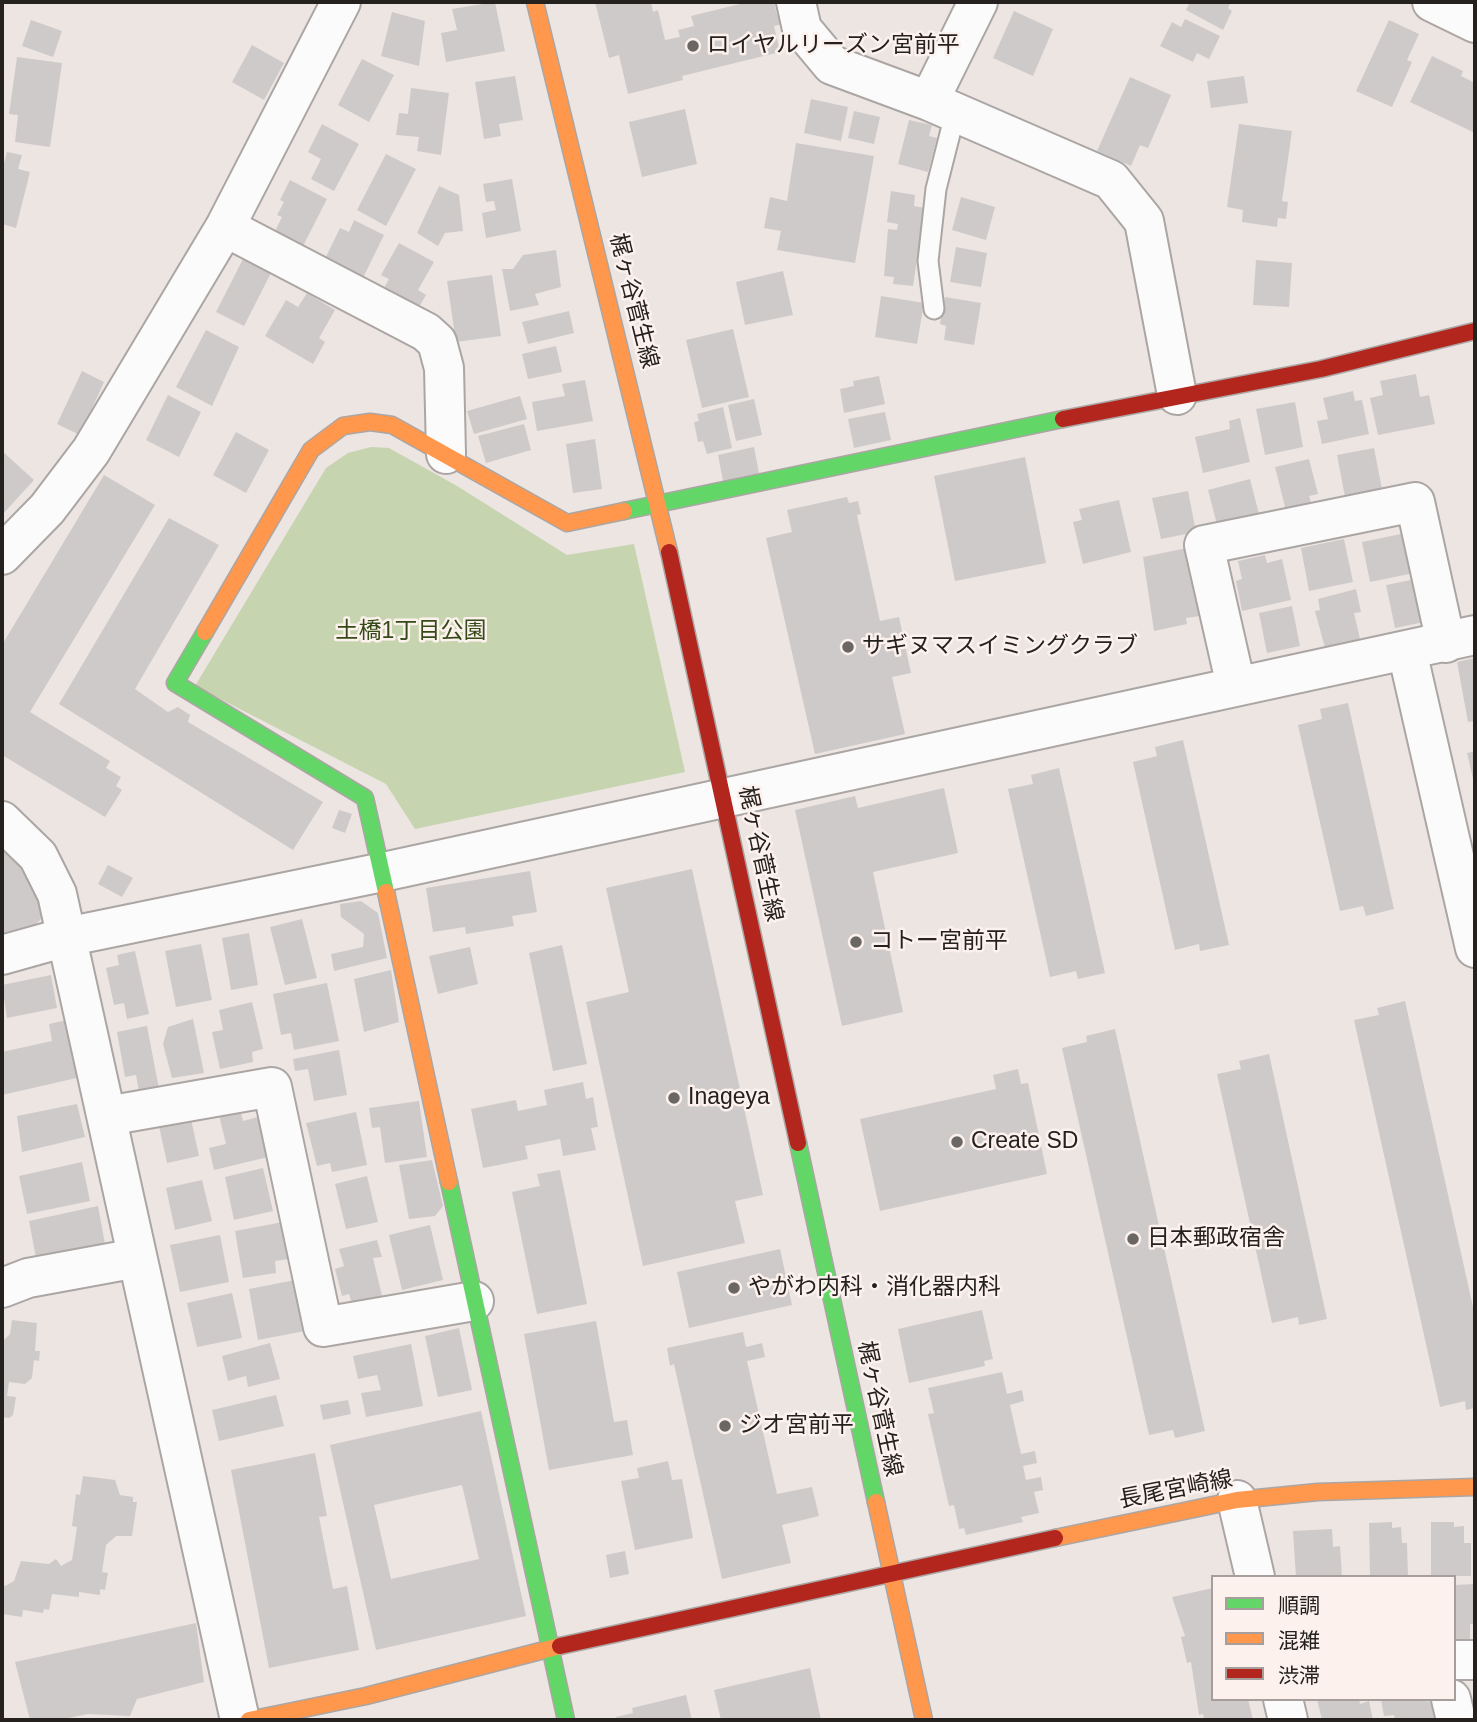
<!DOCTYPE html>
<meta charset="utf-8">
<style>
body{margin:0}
#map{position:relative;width:1477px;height:1722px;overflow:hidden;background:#ece5e2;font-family:Arial,"Noto Sans JP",sans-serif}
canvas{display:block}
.frame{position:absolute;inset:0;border:4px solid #24211f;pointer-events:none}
.legend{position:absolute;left:1211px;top:1575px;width:245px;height:126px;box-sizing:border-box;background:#fcf1ec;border:2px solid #a69e9a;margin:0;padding:9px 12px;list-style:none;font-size:21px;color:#24211f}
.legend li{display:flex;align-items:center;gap:14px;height:35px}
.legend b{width:35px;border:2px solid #a69e9a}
</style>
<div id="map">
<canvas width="1477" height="1722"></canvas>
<div class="frame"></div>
<ul class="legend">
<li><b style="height:9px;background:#63d668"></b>順調</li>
<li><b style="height:9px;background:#ff974d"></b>混雑</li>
<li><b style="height:9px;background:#b3261e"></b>渋滞</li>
</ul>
</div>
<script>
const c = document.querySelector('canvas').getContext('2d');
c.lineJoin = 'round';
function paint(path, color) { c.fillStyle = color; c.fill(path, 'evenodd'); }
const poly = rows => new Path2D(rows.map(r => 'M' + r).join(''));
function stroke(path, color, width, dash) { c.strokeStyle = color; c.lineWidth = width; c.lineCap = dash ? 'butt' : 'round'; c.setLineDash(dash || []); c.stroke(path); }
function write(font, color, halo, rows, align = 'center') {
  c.font = font + ' Arial,"Noto Sans JP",sans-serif'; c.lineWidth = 5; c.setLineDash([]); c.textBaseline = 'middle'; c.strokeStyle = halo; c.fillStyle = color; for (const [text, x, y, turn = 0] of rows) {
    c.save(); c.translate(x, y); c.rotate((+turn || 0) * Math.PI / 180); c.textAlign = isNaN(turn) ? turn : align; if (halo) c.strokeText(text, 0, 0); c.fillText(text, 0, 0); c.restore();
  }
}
const green = poly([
 [371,447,389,448,457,486,567,555,634,544,685,772,415,829,386,784,195,686,326,468,348,453]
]);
const building = poly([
 [495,2,505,51,446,62,441,33,457,30,452,9],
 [595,2,651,2,653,12,658,10,665,40,680,37,678,30,694,26,691,16,748,2,774,2,777,15,785,13,787,23,774,26,780,52,682,76,683,80,628,94,619,55,609,58],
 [1190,2,1231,2,1228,8,1232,11,1223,30,1186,10],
 [1014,11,1053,29,1033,76,993,58],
 [392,12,425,21,419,66,381,56],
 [1185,19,1220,36,1209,59,1197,53,1193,62,1160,46,1172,22,1181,27],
 [31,20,62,31,53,57,22,46],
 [1389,20,1419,34,1407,60,1412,62,1392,107,1356,91],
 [252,45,284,63,264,100,232,82],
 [1432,56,1463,71,1461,76,1475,83,1475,133,1410,102],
 [17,57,62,63,50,147,15,142,18,115,9,114],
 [362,59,394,75,369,122,338,105],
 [515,76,523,120,499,124,501,136,484,139,475,82],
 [1244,76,1248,103,1211,108,1207,81],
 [1130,77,1171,95,1148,148,1140,145,1131,166,1097,151],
 [411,88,449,93,441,155,417,151,419,137,396,135,399,113,408,114],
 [811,99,848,107,841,141,804,133],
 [685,109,697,164,642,177,629,122],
 [854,111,880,117,874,144,848,138],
 [909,120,932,125,929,136,937,138,928,172,898,164],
 [322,124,359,144,334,191,311,179,321,159,308,152],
 [1239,124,1292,131,1282,201,1288,202,1286,219,1278,218,1277,227,1242,222,1243,210,1227,207],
 [796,143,874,156,855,263,777,250,781,231,764,228,770,197,787,201],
 [7,152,22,155,18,169,30,172,16,228,2,224,2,171],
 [386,154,416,169,386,226,357,210],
 [512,179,521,231,486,238,482,213,496,210,494,201,486,202,483,184],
 [290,180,327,199,302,248,274,233,282,217,277,215,284,202,280,200],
 [439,186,459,195,463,231,445,233,438,246,417,233],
 [891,191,915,195,914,206,925,208,913,286,893,284,894,277,884,276,888,229,897,230,898,224,887,222],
 [961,197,995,207,986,240,952,230],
 [354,220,384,235,361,282,323,263,340,228,349,232],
 [399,243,434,262,418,290,426,295,416,312,404,300,384,288,389,279,381,275],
 [956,247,987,253,981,287,950,282],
 [556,250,561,287,535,294,539,305,510,311,502,269,513,269,523,255],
 [244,257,272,271,244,326,216,312],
 [1256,260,1292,263,1289,307,1253,305],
 [783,271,793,315,745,325,736,282],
 [492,275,501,336,456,342,447,281],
 [307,293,335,310,319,338,325,342,313,364,265,336,286,300,298,307],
 [881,296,924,303,917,344,875,337],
 [945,297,981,303,974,345,944,340,946,326,940,324],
 [569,311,574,333,528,344,522,322],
 [733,329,749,397,702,408,686,340],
 [206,330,239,347,212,406,176,387],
 [556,346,562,372,528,379,522,354],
 [82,371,104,382,80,435,57,424],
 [1416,374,1420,397,1429,395,1435,424,1378,435,1370,398,1383,395,1380,381],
 [879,376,885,404,844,413,840,389,854,386,853,381],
 [585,380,593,421,537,431,532,402,565,396,562,384],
 [1353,391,1355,401,1362,400,1369,434,1322,444,1317,421,1328,419,1323,398],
 [168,395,201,412,179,457,146,440],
 [520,396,527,419,474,434,467,411],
 [754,399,762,435,736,441,728,405],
 [1295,402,1303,447,1265,455,1256,409],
 [723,407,732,448,707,454,703,441,698,442,694,422,699,421,697,414],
 [885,412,891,440,854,448,848,419],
 [1240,418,1250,462,1203,473,1195,437,1230,429,1229,421],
 [524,424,531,450,486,463,478,436],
 [236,432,269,450,246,493,213,475],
 [595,439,602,489,573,493,566,444],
 [754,447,759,473,723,481,718,455],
 [1374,448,1382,489,1376,490,1378,499,1345,497,1337,455],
 [2,451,34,480,2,515],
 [1025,457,1046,563,955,581,934,476],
 [1309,459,1318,494,1309,496,1314,512,1288,519,1275,467],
 [104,475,155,505,30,712,110,761,106,768,121,777,116,786,122,790,105,817,2,755,2,645],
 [1250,479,1261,522,1219,532,1208,490],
 [1188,491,1196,532,1161,539,1152,498],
 [847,497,849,503,858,501,861,514,857,515,880,621,899,617,911,673,892,677,905,734,815,754,766,538,792,532,787,510],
 [1119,500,1131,552,1083,564,1073,522,1082,520,1079,509],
 [169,518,219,545,135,689,168,712,178,707,190,715,188,722,323,802,293,850,59,704],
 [1411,532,1419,572,1370,582,1362,542],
 [1344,539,1353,582,1309,591,1301,548],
 [1187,548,1200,616,1186,618,1187,624,1154,631,1143,557],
 [1265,555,1267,563,1282,559,1291,600,1242,611,1236,581,1242,579,1238,561],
 [1421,578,1429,621,1395,628,1386,585],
 [1356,589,1361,612,1354,613,1360,639,1325,648,1315,611,1320,610,1318,599],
 [1292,606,1300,646,1267,653,1259,613],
 [1475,658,1475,721,1468,722,1457,662],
 [1348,703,1394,909,1366,916,1363,906,1340,911,1298,725,1322,719,1320,709],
 [1183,740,1229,945,1200,951,1199,944,1175,950,1133,762,1157,756,1155,747],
 [1475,751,1475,782,1474,783,1467,753],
 [1059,768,1105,973,1078,979,1076,971,1050,977,1008,789,1033,784,1031,775],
 [944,788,958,853,873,872,903,1012,842,1026,795,810,855,796,858,808],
 [339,810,352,814,345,833,332,828],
 [4,852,43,884,48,912,34,926,2,934],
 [108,865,133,878,122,897,98,884],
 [692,869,763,1195,735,1201,745,1243,643,1266,586,1002,629,992,606,888],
 [530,871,537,912,512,916,514,926,466,934,465,927,433,932,426,888],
 [361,901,378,913,387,958,334,971,331,954,363,947,364,934,341,917,340,904],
 [302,919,317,978,285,985,270,927],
 [249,933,258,985,231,990,222,938],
 [201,944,212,1000,176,1007,165,951],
 [562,945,587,1064,553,1071,529,953],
 [470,947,478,984,438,994,429,956],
 [135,951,149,1014,127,1019,124,1003,114,1005,106,968,119,965,117,955],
 [391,970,399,1022,364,1032,354,979],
 [51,975,57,1008,7,1018,2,985],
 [327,983,339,1041,294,1050,291,1033,281,1035,273,994],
 [1405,1001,1475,1316,1475,1408,1466,1410,1465,1401,1440,1407,1354,1020,1379,1015,1377,1008],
 [252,1002,263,1049,252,1052,253,1062,220,1069,212,1032,223,1030,219,1010],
 [193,1019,204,1073,172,1078,163,1044,168,1027],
 [67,1020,81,1077,2,1095,2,1052,52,1041,49,1024],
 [147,1026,159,1089,139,1092,136,1075,125,1077,117,1032],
 [1115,1029,1205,1431,1175,1438,1173,1430,1149,1435,1062,1048,1087,1042,1086,1036],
 [339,1050,347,1095,314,1101,308,1069,295,1071,293,1059],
 [1269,1054,1327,1319,1299,1325,1298,1317,1272,1323,1217,1074,1241,1069,1239,1061],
 [1018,1069,1021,1084,1028,1083,1047,1174,880,1211,860,1119,996,1089,993,1075],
 [583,1082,586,1099,593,1097,598,1127,591,1128,596,1150,563,1156,560,1139,525,1146,528,1159,483,1168,471,1109,516,1100,518,1111,547,1105,544,1090],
 [419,1101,427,1157,385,1163,380,1127,372,1128,369,1108],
 [77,1104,85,1137,22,1152,17,1116],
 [240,1109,243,1121,258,1117,268,1157,214,1170,209,1148,226,1144,219,1115],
 [356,1112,367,1165,332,1172,330,1163,317,1166,306,1123],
 [191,1119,199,1156,167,1163,159,1126],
 [432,1160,443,1206,435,1216,409,1219,399,1165],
 [82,1162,90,1201,27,1214,19,1176],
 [263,1168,273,1211,234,1220,225,1177],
 [560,1170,587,1304,537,1314,512,1192,540,1186,537,1174],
 [367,1176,378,1222,346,1229,335,1184],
 [202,1180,212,1221,175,1230,166,1188],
 [98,1206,105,1244,36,1258,29,1221],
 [283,1222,289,1259,275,1261,276,1273,243,1278,235,1231],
 [430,1225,443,1280,402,1290,389,1235],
 [220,1235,229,1282,180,1292,170,1245],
 [377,1240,382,1257,373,1258,382,1296,352,1304,349,1294,342,1296,335,1269,344,1266,339,1249],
 [780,1249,792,1305,689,1328,677,1272],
 [295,1280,305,1331,258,1340,249,1289],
 [232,1293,242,1338,197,1347,187,1303],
 [982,1310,993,1359,984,1361,985,1366,909,1383,898,1329],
 [12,1320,37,1323,35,1351,40,1351,39,1361,34,1360,32,1378,25,1384,9,1382,7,1396,16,1397,13,1415,9,1418,2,1417,2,1342,10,1334],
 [596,1321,614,1422,627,1420,633,1455,549,1470,524,1334],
 [459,1328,472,1390,438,1397,425,1336],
 [743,1332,746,1347,762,1343,765,1357,747,1361,777,1494,812,1487,819,1516,782,1525,791,1563,722,1579,674,1364,670,1366,667,1348],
 [270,1343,280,1379,248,1387,246,1376,228,1381,222,1356],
 [411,1344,423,1406,366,1417,361,1393,381,1390,377,1375,358,1379,353,1356],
 [1002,1372,1007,1394,1022,1390,1024,1401,1010,1405,1021,1454,1035,1451,1037,1463,1023,1466,1026,1480,1041,1477,1043,1490,1034,1492,1039,1513,1021,1517,1023,1522,966,1535,964,1528,959,1529,954,1505,949,1506,928,1414,934,1413,928,1388],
 [276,1395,284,1426,219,1441,212,1410],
 [348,1400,351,1414,323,1420,320,1405],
 [481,1411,526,1616,376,1650,330,1445],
 [462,1485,479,1559,391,1579,374,1505],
 [315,1453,327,1516,319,1517,333,1589,347,1586,359,1650,269,1668,231,1470],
 [668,1461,672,1480,682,1479,693,1538,635,1550,621,1481,639,1478,637,1468],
 [83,1476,115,1480,120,1495,133,1497,133,1502,137,1502,132,1536,116,1536,106,1545,102,1572,108,1573,105,1590,100,1589,100,1595,79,1592,79,1597,52,1594,49,1610,44,1609,43,1613,23,1610,22,1617,2,1614,2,1582,5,1586,14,1581,21,1561,49,1564,56,1559,61,1566,72,1560,77,1527,72,1526,76,1494,80,1495],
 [1392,1522,1392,1528,1401,1527,1402,1543,1407,1543,1408,1577,1370,1577,1369,1523],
 [1431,1522,1454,1522,1454,1527,1464,1526,1464,1543,1471,1543,1471,1576,1431,1576],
 [1332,1529,1333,1547,1340,1546,1342,1577,1296,1577,1293,1531],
 [625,1551,629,1574,610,1578,606,1555],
 [1475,1584,1475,1624,1470,1624,1470,1642,1454,1643,1454,1585],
 [1213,1588,1213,1699,1248,1699,1253,1720,1204,1720,1203,1714,1199,1715,1191,1662,1187,1663,1181,1637,1185,1636,1172,1597],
 [196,1623,204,1682,137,1699,130,1716,88,1714,59,1720,30,1720,15,1662],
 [810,1668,821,1720,721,1720,714,1690],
 [686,1695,692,1720,617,1720,616,1717,633,1713,632,1708],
 [1317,1699,1359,1699,1360,1704,1369,1701,1373,1720,1322,1720],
 [1381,1699,1442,1702,1446,1720,1395,1720,1394,1715,1384,1716]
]);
const lane = poly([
 [934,309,928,261,936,189,955,114]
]);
const street = poly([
 [796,2,802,29,832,65,929,101,1111,180,1144,221,1177,395],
 [1432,2,1475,23],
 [929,101,978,2],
 [225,227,426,332,437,342,444,368,446,454],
 [2,555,47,509,91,451,225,227,341,2],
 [1407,651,1475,948],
 [1236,686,1204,545,1415,502,1446,643],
 [2,821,38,856,57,894,240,1720],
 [2,955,66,937,383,872,1475,635],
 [107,1116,272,1087,323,1327,474,1301],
 [2,1288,28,1278,137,1258],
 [1237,1500,1255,1577],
 [1454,1660,1475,1660],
 [1283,1699,1288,1720],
 [1451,1699,1456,1720]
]);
const fast = poly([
 [624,511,1063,419],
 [205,632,175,683,365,798,386,892],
 [798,1143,876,1502],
 [449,1182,566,1720]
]);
const slow = poly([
 [535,2,669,552],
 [205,632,311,450,343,426,370,422,392,425,567,523,624,511],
 [386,892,449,1182],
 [876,1502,924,1720],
 [1055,1538,1237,1500,1318,1492,1475,1487],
 [249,1720,366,1696,560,1646]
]);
const jam = poly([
 [1063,419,1321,369,1475,331],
 [669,552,798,1143],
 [560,1646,1055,1538]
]);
const markers = [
 [693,46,7,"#6a6663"],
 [848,647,7,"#6a6663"],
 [856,942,7,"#6a6663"],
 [674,1098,7,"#6a6663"],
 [957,1142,7,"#6a6663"],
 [1133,1239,7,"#6a6663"],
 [734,1288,7,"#6a6663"],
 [725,1426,7,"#6a6663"]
];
const poiNames = [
 ["ロイヤルリーズン宮前平",707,46],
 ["サギヌマスイミングクラブ",862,647],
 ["コトー宮前平",870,942],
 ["Inageya",688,1098],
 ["Create SD",971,1142],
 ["日本郵政宿舎",1147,1239],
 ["やがわ内科・消化器内科",748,1288],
 ["ジオ宮前平",739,1426]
];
const streetNames = [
 ["梶ヶ谷菅生線",633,301,76],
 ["梶ヶ谷菅生線",760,854,78],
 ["梶ヶ谷菅生線",879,1409,78],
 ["長尾宮崎線",1176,1490,-11]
];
const parkNames = [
 ["土橋1丁目公園",411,632]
];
paint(green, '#c6d4af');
paint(building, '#cfcaca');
stroke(lane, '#aba6a4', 23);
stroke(street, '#aba6a4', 42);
stroke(fast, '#aba6a4', 19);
stroke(slow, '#aba6a4', 19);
stroke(jam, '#aba6a4', 19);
stroke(lane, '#fcfbfb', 19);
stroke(street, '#fcfbfb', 38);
stroke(fast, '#63d668', 16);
stroke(slow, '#ff974d', 16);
stroke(jam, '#b3261e', 16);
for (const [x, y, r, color] of markers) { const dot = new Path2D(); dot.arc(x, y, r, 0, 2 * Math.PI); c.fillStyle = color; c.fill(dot); stroke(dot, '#fcf1ec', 2.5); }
write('23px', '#24211f', '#fcf1ec', poiNames, 'left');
write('23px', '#24211f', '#fcf1ec', streetNames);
write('23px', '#344a19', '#fcf1ec', parkNames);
</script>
